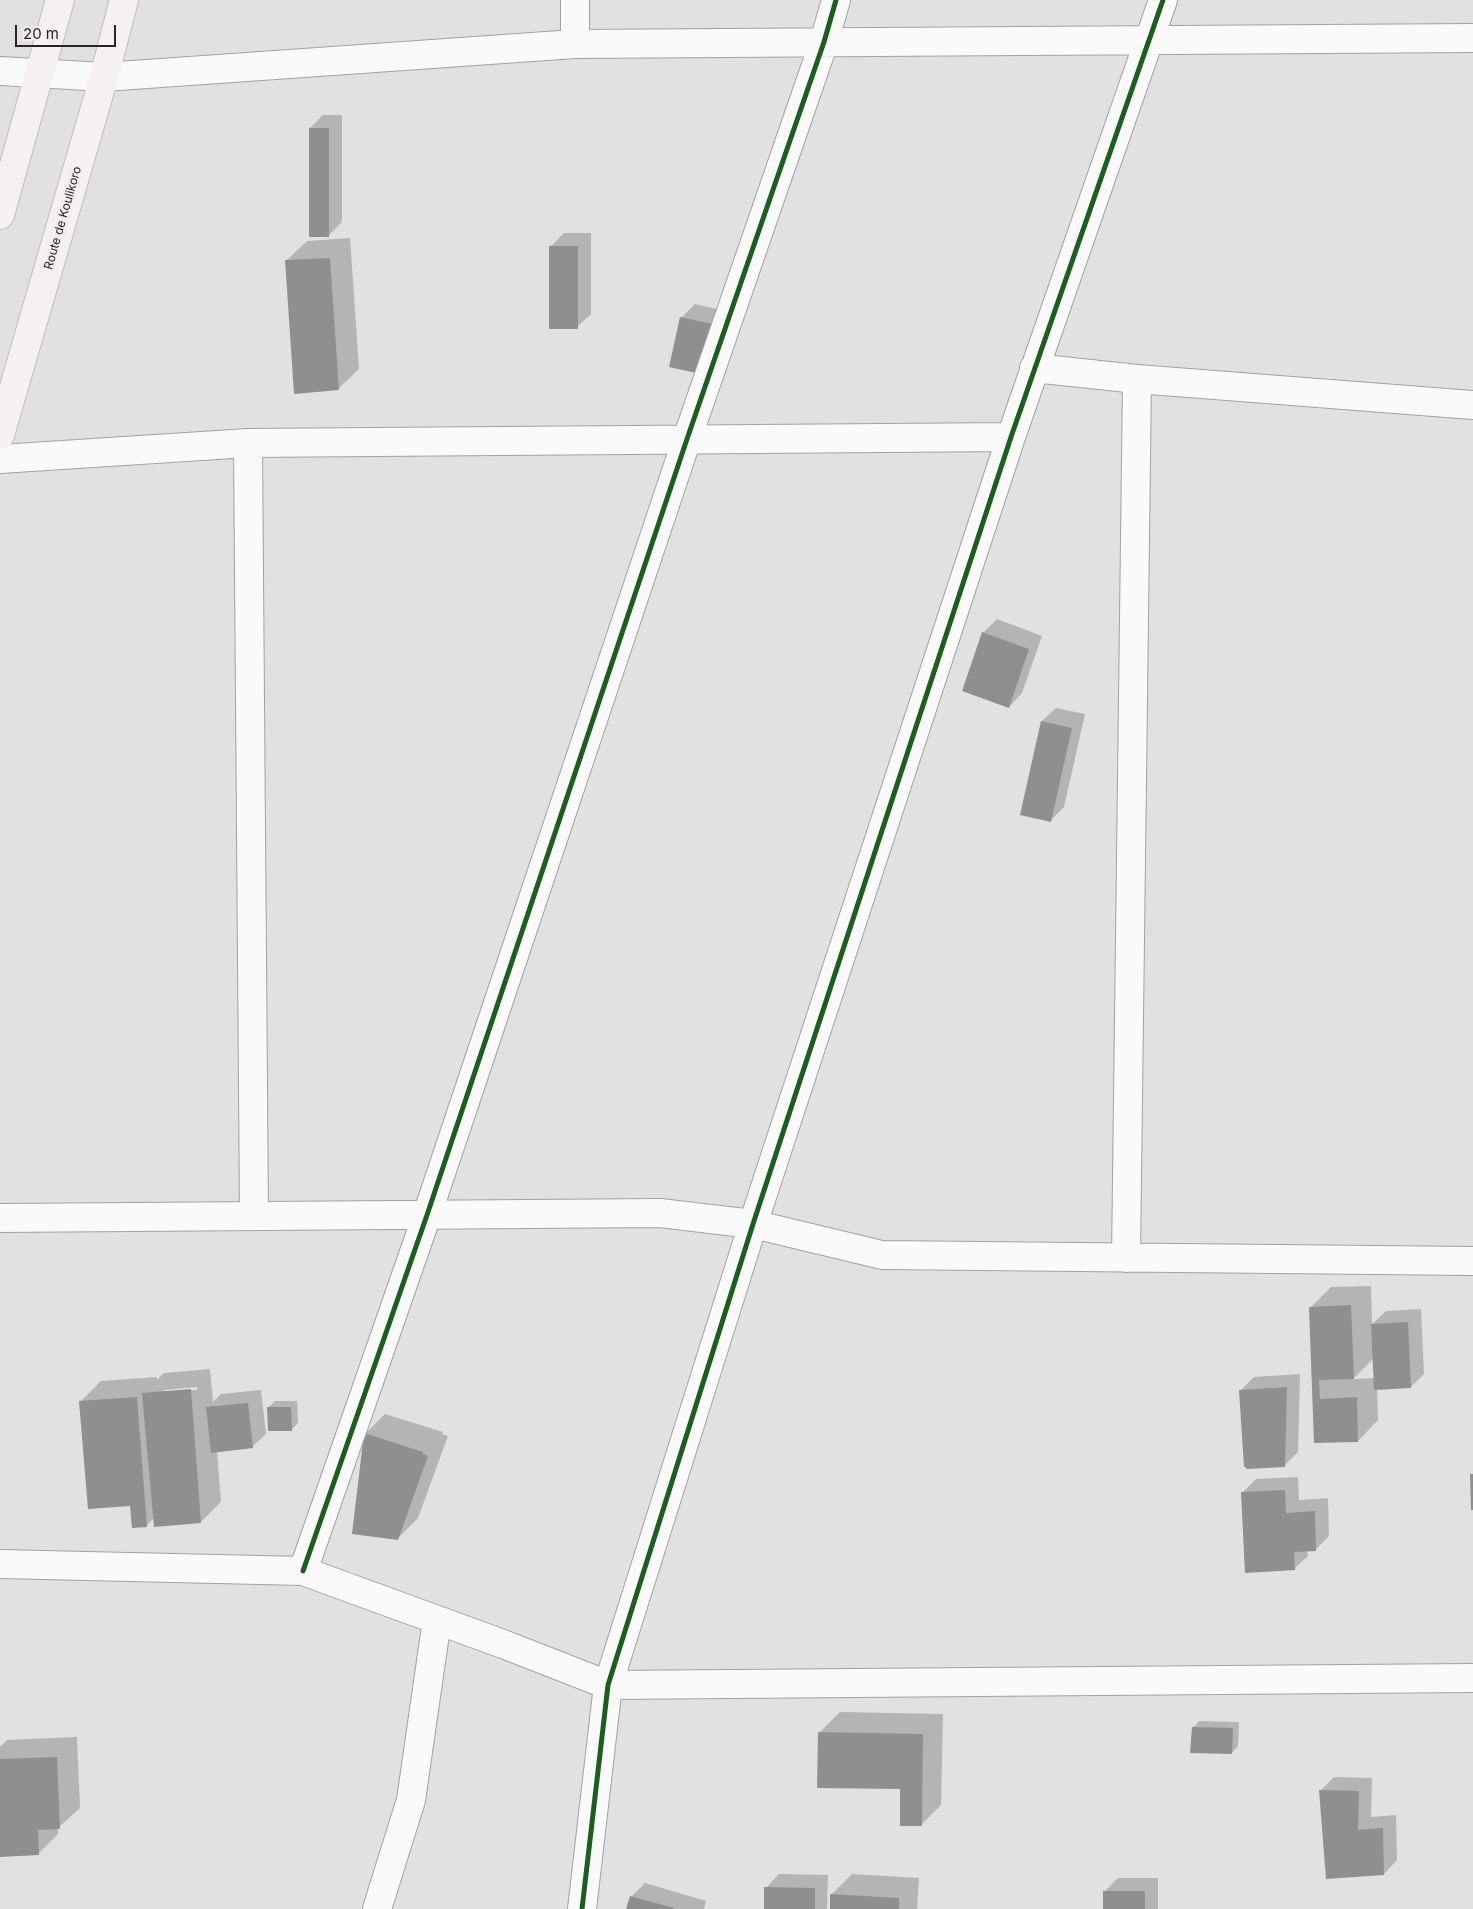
<!DOCTYPE html>
<style>
body{margin:0}
#map{position:relative;width:1473px;height:1909px;overflow:hidden;background:#e3e0e1;font-family:Inter,sans-serif}
canvas{display:block}
.scale{position:absolute;left:15px;top:25px;width:101px;height:22px;box-sizing:border-box;border:2px solid #272525;border-top:0;padding-left:6px;font-size:15px;line-height:18px;white-space:nowrap;color:#272525;-webkit-text-stroke:4px #f2eced;paint-order:stroke}
</style>
<div id="map">
<canvas width="1473" height="1909"></canvas>
<div class="scale">20 m</div>
</div>
<script>
const c = document.querySelector('canvas').getContext('2d');
c.lineJoin = 'round';
function paint(path, color) { c.fillStyle = color; c.fill(path, 'evenodd'); }
const poly = rows => new Path2D(rows.map(r => 'M' + r).join(''));
function stroke(path, color, width, dash) { c.strokeStyle = color; c.lineWidth = width; c.lineCap = dash ? 'butt' : 'round'; c.setLineDash(dash || []); c.stroke(path); }
function write(font, color, halo, rows, align = 'center') {
  c.font = font + ' Inter,sans-serif'; c.lineWidth = 5; c.setLineDash([]); c.textBaseline = 'middle'; c.strokeStyle = halo; c.fillStyle = color; for (const [text, x, y, turn = 0] of rows) {
    c.save(); c.translate(x, y); c.rotate((+turn || 0) * Math.PI / 180); c.textAlign = isNaN(turn) ? turn : align; if (halo) c.strokeText(text, 0, 0); c.fillText(text, 0, 0); c.restore();
  }
}
const shadow = poly([
 [323,115,342,115,342,222,328,236,310,128],
 [564,233,591,233,591,314,577,327,550,247],
 [350,238,359,369,338,389,286,261,307,241],
 [695,304,725,311,714,359,670,366,682,317],
 [997,619,1042,636,1022,693,1009,707,983,633],
 [1056,708,1085,714,1064,807,1051,820,1022,814,1042,721],
 [1371,1286,1372,1324,1386,1311,1421,1309,1424,1374,1411,1387,1377,1389,1378,1420,1358,1441,1315,1442,1310,1308,1331,1287],
 [1374,1358,1375,1378,1353,1379],
 [210,1369,213,1402,221,1394,261,1390,266,1434,252,1447,217,1451,221,1502,201,1522,154,1518,146,1526,131,1504,80,1402,101,1381,157,1377,157,1380,164,1373],
 [197,1387,197,1390,164,1392,164,1390],
 [1300,1374,1298,1452,1285,1465,1240,1391,1254,1377],
 [275,1401,297,1401,298,1423,291,1430,268,1408],
 [385,1414,443,1432,442,1434,448,1436,418,1518,398,1538,365,1434],
 [1298,1477,1299,1500,1328,1498,1329,1536,1316,1549,1307,1550,1308,1556,1294,1569,1242,1493,1256,1479],
 [840,1712,943,1714,941,1805,921,1825,902,1787,819,1733],
 [1199,1721,1239,1722,1238,1746,1232,1753,1193,1728],
 [77,1737,80,1808,58,1828,58,1834,38,1854,0,1856,0,1747,7,1740],
 [1334,1777,1372,1778,1371,1817,1396,1815,1397,1860,1384,1874,1321,1790],
 [779,1874,828,1875,827,1909,765,1909,766,1888],
 [852,1874,919,1878,917,1909,831,1909,832,1894],
 [1118,1878,1158,1878,1158,1909,1105,1909,1104,1892],
 [645,1883,706,1901,704,1909,628,1909,631,1897]
]);
const building = poly([
 [309,128,329,128,329,237,309,237],
 [549,246,578,246,578,329,549,329],
 [330,258,339,390,294,394,285,260],
 [680,317,712,324,701,374,669,367],
 [982,632,1029,649,1009,708,962,691],
 [1041,721,1072,728,1051,822,1020,815],
 [1351,1305,1354,1379,1319,1380,1320,1399,1357,1397,1358,1442,1314,1443,1309,1307],
 [1408,1322,1411,1388,1374,1390,1371,1324],
 [1287,1387,1285,1467,1246,1469,1246,1467,1244,1467,1239,1390],
 [191,1389,201,1523,154,1527,142,1393],
 [137,1397,147,1527,132,1528,130,1506,88,1509,79,1401],
 [248,1403,253,1448,211,1453,206,1407],
 [267,1407,291,1407,292,1431,268,1431],
 [364,1433,423,1452,423,1454,428,1456,398,1540,352,1534],
 [1470,1474,1473,1474,1473,1510,1471,1510],
 [1285,1490,1286,1513,1315,1511,1316,1551,1294,1552,1295,1570,1245,1573,1241,1492],
 [1192,1727,1233,1728,1232,1754,1190,1753],
 [818,1732,923,1734,922,1826,900,1826,900,1789,817,1788],
 [57,1757,60,1829,38,1830,39,1855,0,1857,0,1759],
 [1319,1790,1359,1791,1358,1830,1383,1828,1384,1875,1326,1879],
 [764,1887,815,1888,815,1909,764,1909],
 [1103,1891,1145,1891,1145,1909,1103,1909],
 [830,1894,899,1898,899,1909,830,1909],
 [630,1896,674,1908,674,1909,626,1909]
]);
const minor = poly([
 [575,0,575,44],
 [0,71,104,77,575,44,1473,38],
 [1034,368,1137,379,1473,405],
 [248,443,254,1216],
 [0,459,248,443,1011,437],
 [0,1218,660,1213,753,1224,882,1255,1473,1261],
 [1126,1258,1137,379],
 [0,1564,303,1571,503,1644,608,1685,1473,1678],
 [303,1571,427,1215,687,439,824,42,836,0],
 [377,1909,411,1800,437,1620],
 [582,1909,608,1685,753,1224,1011,437,1163,0]
]);
const primary = poly([
 [0,215,60,0],
 [0,435,104,77,124,0]
]);
const cycleway = poly([
 [303,1571,427,1215,687,439,824,42,836,0],
 [582,1909,608,1685,753,1224,1011,437,1163,0]
]);
const streetNames = [
 ["Route de Koulikoro",63,218,-74]
];
paint(shadow, '#0003');
paint(building, '#8f8f8f');
stroke(minor, '#a3a1a1', 30);
stroke(primary, '#bdbcbd', 30);
stroke(minor, '#fbfafa', 28);
stroke(primary, '#f5f0f1', 28);
stroke(cycleway, '#1b5e20', 5);
write('12px', '#272525', '#f2eced', streetNames);
</script>
